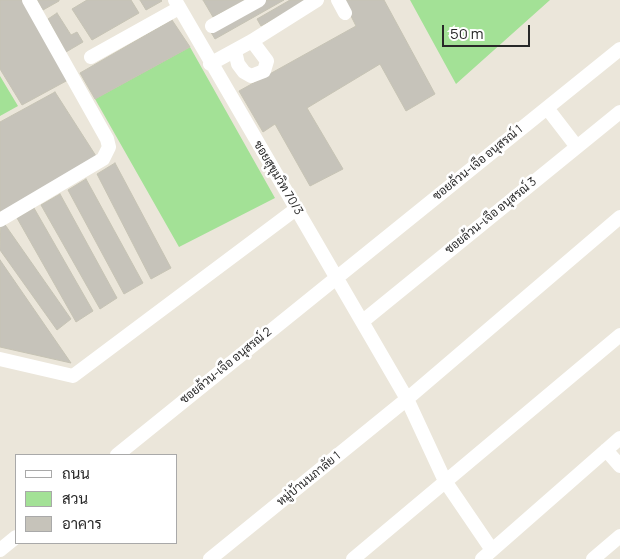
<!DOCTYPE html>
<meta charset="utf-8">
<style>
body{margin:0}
#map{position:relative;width:620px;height:559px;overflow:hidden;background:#ebe6da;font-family:Manrope,Sarabun,sans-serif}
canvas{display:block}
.legend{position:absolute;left:15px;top:454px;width:162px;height:90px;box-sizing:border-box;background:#fff;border:1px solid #a9a9a9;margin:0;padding:6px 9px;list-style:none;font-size:15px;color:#282828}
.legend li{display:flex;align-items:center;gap:10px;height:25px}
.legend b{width:25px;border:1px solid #a9a9a9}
.scale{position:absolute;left:442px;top:25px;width:88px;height:22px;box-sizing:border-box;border:2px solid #282828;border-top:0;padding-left:6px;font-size:15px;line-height:18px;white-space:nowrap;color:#282828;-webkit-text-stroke:4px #fff;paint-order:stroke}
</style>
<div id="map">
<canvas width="620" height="559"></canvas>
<ul class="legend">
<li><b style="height:6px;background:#fff"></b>ถนน</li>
<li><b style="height:14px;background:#a3e196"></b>สวน</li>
<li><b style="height:14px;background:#c6c3ba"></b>อาคาร</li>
</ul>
<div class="scale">50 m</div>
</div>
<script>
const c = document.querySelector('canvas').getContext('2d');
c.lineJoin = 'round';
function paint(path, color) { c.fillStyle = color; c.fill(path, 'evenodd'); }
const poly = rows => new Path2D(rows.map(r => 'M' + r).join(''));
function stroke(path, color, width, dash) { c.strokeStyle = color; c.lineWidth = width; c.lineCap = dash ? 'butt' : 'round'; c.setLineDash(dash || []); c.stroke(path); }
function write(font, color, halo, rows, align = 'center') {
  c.font = font + ' Manrope,Sarabun,sans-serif'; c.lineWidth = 5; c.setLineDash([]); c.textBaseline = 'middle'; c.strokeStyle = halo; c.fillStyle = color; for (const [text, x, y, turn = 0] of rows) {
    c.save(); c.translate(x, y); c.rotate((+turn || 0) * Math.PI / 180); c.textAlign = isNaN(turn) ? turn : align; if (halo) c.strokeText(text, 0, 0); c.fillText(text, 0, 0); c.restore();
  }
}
const green = poly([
 [410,0,550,0,456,84],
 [190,47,275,198,179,247,95,99],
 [0,76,18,106,0,116]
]);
const building = poly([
 [0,0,22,0,68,80,22,105,0,69,0,0],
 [37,0,59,0,59,1,43,10,37,0],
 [87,0,131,0,139,13,92,40,72,9,87,0],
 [140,0,161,0,162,1,146,10,140,0],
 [203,0,245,0,213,17,203,0],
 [264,0,284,0,215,39,209,29,264,0],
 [290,0,308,0,261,26,257,19,290,0],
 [343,0,384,0,435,94,406,111,380,64,307,108,343,169,310,186,275,124,263,132,239,91,356,26,343,0],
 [57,13,71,35,77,32,83,42,66,52,48,19,57,13],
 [172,20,190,47,95,99,80,73,172,20],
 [55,92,96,156,0,213,0,122,55,92],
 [115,163,171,268,151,279,97,174,115,163],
 [86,179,143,283,124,294,68,190,86,179],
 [60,194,117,298,100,309,41,205,60,194],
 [34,208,93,311,76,322,17,218,34,208],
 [1,219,71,319,57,330,0,250,1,219],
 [0,260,71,363,0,347,0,260]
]);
const minor = poly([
 [175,0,407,399,445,481,492,550],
 [338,0,345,13],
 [212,26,259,0],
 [235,51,238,64,244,72,251,76,264,71,267,61,252,41],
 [91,57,179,8],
 [210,64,252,41,317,0],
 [547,108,577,147],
 [0,220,103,159,109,147,107,139,29,0],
 [363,321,620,112],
 [0,359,73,376,296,209],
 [606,450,620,466],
 [117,455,620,49],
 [0,550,16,537],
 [210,559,407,399,620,217],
 [353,559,620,335],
 [482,559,620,438],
 [593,559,620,536]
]);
const streetNames = [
 ["ซอยล้วน-เจือ อนุสรณ์ 1",478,163,-39],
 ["ซอยสุขุมวิท 70/3",278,178,59],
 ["ซอยล้วน-เจือ อนุสรณ์ 3",491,216,-39],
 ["ซอยล้วน-เจือ อนุสรณ์ 2",226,366,-39],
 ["หมู่บ้านนภาลัย 1",309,479,-39]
];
paint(green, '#a3e196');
paint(building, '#c6c3ba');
stroke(building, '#c6c3b4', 1);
stroke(minor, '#fff', 14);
write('12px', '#282828', '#fff', streetNames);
</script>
